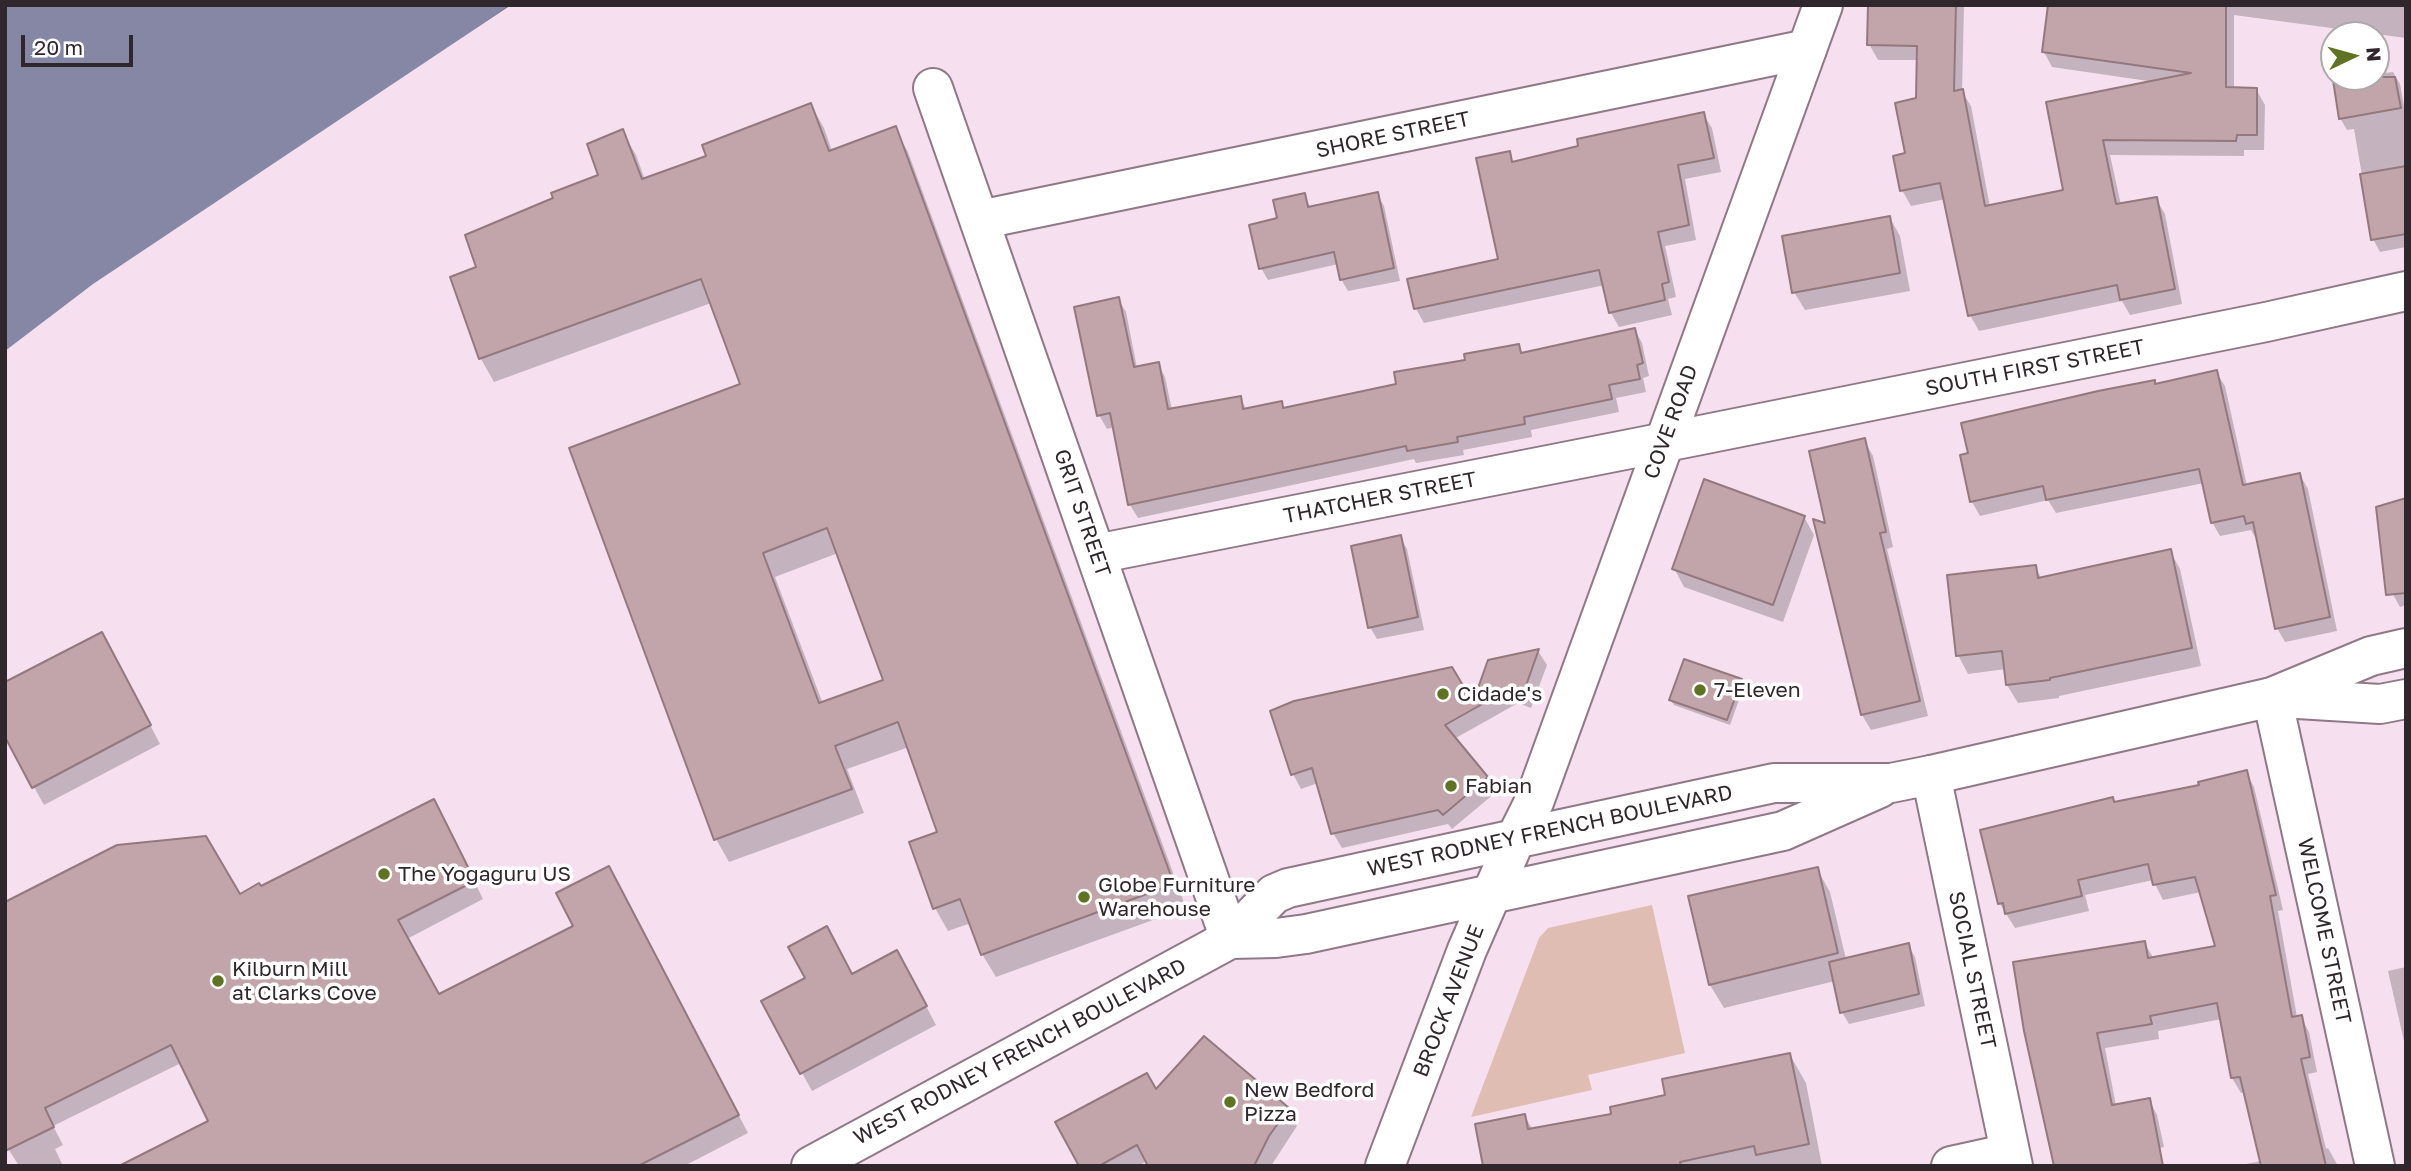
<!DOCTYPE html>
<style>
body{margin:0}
#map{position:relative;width:2411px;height:1171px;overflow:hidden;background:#f6dfee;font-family:"Golos Text",sans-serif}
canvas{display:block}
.frame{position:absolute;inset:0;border:7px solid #2f272c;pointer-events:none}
.north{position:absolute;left:2320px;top:21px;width:70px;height:70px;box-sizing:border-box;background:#fff;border:2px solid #aca9ab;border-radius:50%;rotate:85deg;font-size:19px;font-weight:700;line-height:28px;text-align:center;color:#2f272c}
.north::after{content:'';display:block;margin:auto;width:24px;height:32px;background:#607322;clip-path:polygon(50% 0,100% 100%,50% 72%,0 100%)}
.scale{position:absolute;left:21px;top:35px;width:112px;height:32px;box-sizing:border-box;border:4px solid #2f272c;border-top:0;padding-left:9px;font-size:21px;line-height:24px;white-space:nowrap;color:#2f272c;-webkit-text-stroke:5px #fff;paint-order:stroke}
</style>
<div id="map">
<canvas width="2411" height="1171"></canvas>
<div class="frame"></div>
<div class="north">N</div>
<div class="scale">20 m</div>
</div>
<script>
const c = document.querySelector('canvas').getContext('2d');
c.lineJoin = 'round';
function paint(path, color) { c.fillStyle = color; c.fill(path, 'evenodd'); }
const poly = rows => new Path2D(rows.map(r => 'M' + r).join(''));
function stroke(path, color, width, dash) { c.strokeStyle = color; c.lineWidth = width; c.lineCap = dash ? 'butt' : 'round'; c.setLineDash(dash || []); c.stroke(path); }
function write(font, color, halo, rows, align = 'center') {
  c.font = font + ' "Golos Text",sans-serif'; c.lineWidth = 7; c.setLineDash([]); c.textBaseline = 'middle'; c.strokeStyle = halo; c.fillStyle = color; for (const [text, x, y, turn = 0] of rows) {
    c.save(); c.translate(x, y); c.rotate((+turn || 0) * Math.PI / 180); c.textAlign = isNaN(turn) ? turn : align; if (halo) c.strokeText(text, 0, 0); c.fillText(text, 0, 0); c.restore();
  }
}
const green = poly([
 [1652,905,1685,1053,1588,1075,1592,1090,1471,1117,1539,938,1548,928]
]);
const water = poly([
 [5,5,511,5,5,359,5,5]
]);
const pier = poly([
 [511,5,515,6,5,362,5,351,93,284]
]);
const shadow = poly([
 [1870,5,1964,5,1962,92,1971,106,1990,207,2065,191,2048,104,2155,82,2052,67,2044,52,2050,8,2033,5,2406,5,2406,38,2234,15,2234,89,2256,89,2265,105,2264,150,2244,150,2244,156,2110,155,2121,205,2156,199,2165,214,2182,304,2130,315,2122,301,1979,331,1970,315,1946,199,1911,206,1902,190,1918,100,1919,60,1878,60,1869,44],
 [2393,72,2400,84,2406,117,2406,247,2380,252,2373,239,2354,129,2347,130,2340,118,2361,77,2376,77,2376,74],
 [811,105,824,128,832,151,895,129,908,152,1186,908,996,977,982,954,971,923,948,931,935,908,940,833,909,747,847,769,864,813,729,862,716,839,742,385,711,303,494,382,481,359,452,278,479,268,555,199,600,176,622,131,636,155,645,180,708,157],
 [838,553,885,681,823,704,775,577],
 [1703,114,1712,128,1721,172,1685,179,1696,240,1665,246,1676,297,1668,299,1672,315,1619,327,1611,313,1605,285,1424,323,1416,309,1410,280,1500,261,1509,153,1515,164],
 [1377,194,1384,206,1400,281,1348,291,1341,279,1338,264,1268,280,1261,268,1279,220,1304,195,1311,208],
 [1890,218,1900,236,1910,291,1805,310,1794,292],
 [1118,299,1126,312,1137,368,1158,364,1165,377,1172,410,1240,398,1247,410,1281,403,1284,409,1398,386,1518,346,1523,354,1635,330,1642,343,1649,376,1643,378,1646,392,1616,398,1619,412,1531,430,1532,437,1463,450,1464,455,1416,463,1414,459,1138,518,1130,505,1115,427,1107,429,1099,415],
 [2216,372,2225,386,2247,486,2300,475,2308,489,2337,631,2285,642,2277,628,2258,537,2255,537,2251,530,2220,536,2212,522,2204,483,2056,513,2048,500,1980,516,1972,502,1962,456,2154,382,2156,385],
 [1864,440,1873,456,1893,547,1887,549,1928,716,1871,730,1862,715,1827,526],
 [2406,498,2406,605,2400,607,2387,584],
 [1804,517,1814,535,1783,622,1684,587,1674,568],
 [1400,537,1407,549,1424,630,1377,639,1370,627],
 [2170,551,2180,569,2201,666,2059,696,2059,698,2018,703,2007,685,2006,669,1968,674,1958,655,2035,567,2042,579],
 [1538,651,1547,665,1531,708,1518,703,1454,739,1486,778,1495,793,1452,829,1448,824,1342,848,1333,833,1318,783,1301,789,1293,774,1272,712,1473,706],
 [112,652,160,744,44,805,34,787],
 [1740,681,1744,686,1730,725,1674,705,1671,700],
 [2246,772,2254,787,2283,910,2278,911,2297,1017,2301,1017,2309,1032,2317,1072,2308,1074,2326,1149,2328,1148,2338,1166,2236,1166,2261,1161,2245,1092,2241,1093,2232,1078,2222,1019,2158,1031,2159,1039,2105,1048,2116,1106,2149,1100,2157,1115,2164,1147,2134,1153,2026,1031,2144,942,2154,959,2217,947,2201,892,2163,900,2153,880,2085,895,2089,911,2015,928,2000,904,2115,803,2201,787],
 [444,820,483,899,407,939,439,997,575,926,619,887,748,1133,684,1166,123,1166,211,1122,181,1063,53,1126,63,1145,55,1149,63,1166,19,1166,9,1150,5,1152,5,904,240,896],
 [1817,869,1830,892,1846,959,1908,945,1915,957,1925,1006,1849,1024,1842,1012,1835,981,1724,1008,1710,985],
 [2406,967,2406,1050,2388,971],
 [907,970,936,1025,812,1091,763,1002,852,976],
 [1204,1039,1288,1110,1297,1126,1271,1166,1150,1166,1147,1161,1138,1166,1081,1166],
 [1790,1055,1806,1083,1822,1166,1485,1166,1524,1115,1533,1130,1613,1115]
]);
const building = poly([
 [1868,5,1956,5,1954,91,1963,89,1985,206,2063,190,2046,102,2191,73,2042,52,2048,5,2226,5,2226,87,2257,88,2257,135,2237,135,2236,141,2103,140,2116,204,2157,197,2175,289,2120,300,2117,285,1968,316,1940,183,1900,191,1893,156,1905,153,1895,103,1916,98,1917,46,1867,45,1868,5],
 [2350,77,2395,77,2401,108,2339,119,2333,80,2350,77],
 [811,103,829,151,896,126,1174,884,981,955,960,899,933,909,909,842,937,832,898,722,835,746,852,789,714,840,569,448,740,384,701,279,479,359,450,277,476,267,465,235,553,198,551,193,598,175,587,144,623,129,642,179,706,156,702,145,811,103],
 [827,528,883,680,819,703,763,553,827,528],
 [1704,112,1714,158,1678,165,1689,225,1658,232,1669,282,1662,284,1665,300,1609,313,1599,270,1414,309,1407,279,1498,259,1476,158,1510,151,1512,162,1578,146,1577,139,1704,112],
 [2406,166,2406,234,2371,240,2360,174,2406,166],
 [1378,192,1394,268,1340,280,1334,252,1259,269,1249,225,1277,218,1273,200,1305,193,1308,207,1378,192],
 [1890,216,1900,273,1792,293,1782,236,1890,216],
 [1119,297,1134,367,1159,362,1168,409,1241,396,1243,409,1282,401,1283,408,1396,384,1394,372,1465,360,1464,354,1519,344,1521,353,1635,328,1643,363,1637,365,1640,379,1609,385,1612,399,1524,417,1525,424,1457,437,1458,442,1407,451,1406,446,1128,505,1110,413,1097,416,1074,307,1119,297],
 [2217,370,2243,485,2300,473,2330,617,2275,629,2253,522,2246,524,2244,516,2211,523,2199,469,2046,500,2043,486,1970,502,1960,455,1968,453,1961,423,2098,391,2155,380,2155,384,2217,370],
 [1865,438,1886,532,1880,533,1920,701,1861,715,1813,519,1825,523,1809,451,1865,438],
 [1704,479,1805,516,1773,605,1672,569,1704,479],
 [2406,498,2406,593,2386,595,2376,507,2406,498],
 [1401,535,1418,617,1368,628,1351,546,1401,535],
 [2171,549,2192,648,2050,678,2050,680,2006,685,2002,651,1956,656,1947,575,2036,565,2038,578,2171,549],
 [102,632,151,725,32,788,5,737,5,682,102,632],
 [1539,649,1523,694,1509,689,1445,725,1488,777,1443,815,1438,810,1331,834,1312,768,1291,775,1270,711,1294,701,1452,667,1473,702,1488,660,1539,649],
 [1684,659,1742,679,1727,720,1669,700,1684,659],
 [2247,770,2276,895,2270,896,2292,1017,2302,1015,2310,1057,2301,1059,2326,1166,2261,1166,2240,1077,2231,1078,2217,1003,2150,1016,2152,1024,2097,1033,2112,1105,2150,1098,2163,1166,2054,1166,2024,1031,2013,962,2145,941,2148,958,2215,946,2195,877,2153,885,2148,864,2078,880,2082,896,2005,914,2003,903,1998,904,1980,830,2113,797,2114,802,2199,785,2198,782,2247,770],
 [434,799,475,881,398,920,439,994,573,926,556,893,609,866,739,1115,638,1166,119,1166,208,1121,171,1045,45,1108,54,1127,5,1151,5,902,117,845,206,836,240,894,259,883,261,886,434,799],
 [1818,867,1838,953,1709,985,1688,896,1818,867],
 [827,926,852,974,897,950,927,1006,800,1074,761,1001,805,978,788,947,827,926],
 [1909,943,1919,994,1840,1013,1829,962,1909,943],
 [1204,1036,1289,1108,1269,1136,1254,1166,1148,1166,1137,1145,1099,1166,1079,1166,1055,1122,1147,1073,1156,1089,1204,1036],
 [1790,1053,1809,1144,1756,1155,1754,1146,1680,1162,1681,1166,1483,1166,1475,1124,1525,1114,1528,1129,1611,1114,1610,1107,1665,1095,1662,1079,1790,1053]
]);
const minor = poly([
 [933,88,1230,939],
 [979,220,1807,49],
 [1096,554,1701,435,2266,322,2406,291],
 [2272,697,2375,1166],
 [1931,775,2013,1166],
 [1951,1166,2010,1153]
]);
const secondary = poly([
 [2281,698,2380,704,2406,699],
 [1230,939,1276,938,1306,934,1783,831,1880,788],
 [811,1166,1230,939,1274,894,1288,888,1774,783,1891,783,1931,775,2272,697,2371,656,2406,648],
 [1385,1166,1467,950,1516,838,1534,802,1823,5]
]);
const markers = [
 [1700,690,7,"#607322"],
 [1443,694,7,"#607322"],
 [1451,786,7,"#607322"],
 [384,874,7,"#607322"],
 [1084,897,7,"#607322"],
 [218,981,7,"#607322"],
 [1230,1102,7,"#607322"]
];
const streetNames = [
 ["SHORE STREET",1393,135,-12],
 ["SOUTH FIRST STREET",2035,368,-11],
 ["COVE ROAD",1671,422,-70],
 ["THATCHER STREET",1380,498,-11],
 ["GRIT STREET",1082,513,71],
 ["WEST RODNEY FRENCH BOULEVARD",1550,831,-12],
 ["WELCOME STREET",2324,931,78],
 ["SOCIAL STREET",1972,970,78],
 ["BROCK AVENUE",1449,1001,-69],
 ["WEST RODNEY FRENCH BOULEVARD",1020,1052,-28]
];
const poiNames = [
 ["7-Eleven",1714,690],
 ["Cidade's",1457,694],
 ["Fabian",1465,786],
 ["The Yogaguru US",398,874],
 ["Globe Furniture",1098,885],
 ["Warehouse",1098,909],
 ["Kilburn Mill",232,969],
 ["at Clarks Cove",232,993],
 ["New Bedford",1244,1090],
 ["Pizza",1244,1114]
];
paint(green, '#e0bdb3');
paint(water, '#8587a5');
stroke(water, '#6b6a81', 2);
paint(pier, '#f6dfee');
paint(shadow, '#0003');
paint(building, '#c1a5aa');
stroke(building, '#93797d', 2);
stroke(minor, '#8f7987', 42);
stroke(secondary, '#8f7987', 42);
stroke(minor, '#fff', 38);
stroke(secondary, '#fff', 38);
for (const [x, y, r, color] of markers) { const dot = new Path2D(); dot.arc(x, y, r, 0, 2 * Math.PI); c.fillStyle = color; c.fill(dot); stroke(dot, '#fff', 2.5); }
write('21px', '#2f272c', '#fff', streetNames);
write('21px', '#2f272c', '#fff', poiNames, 'left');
</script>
